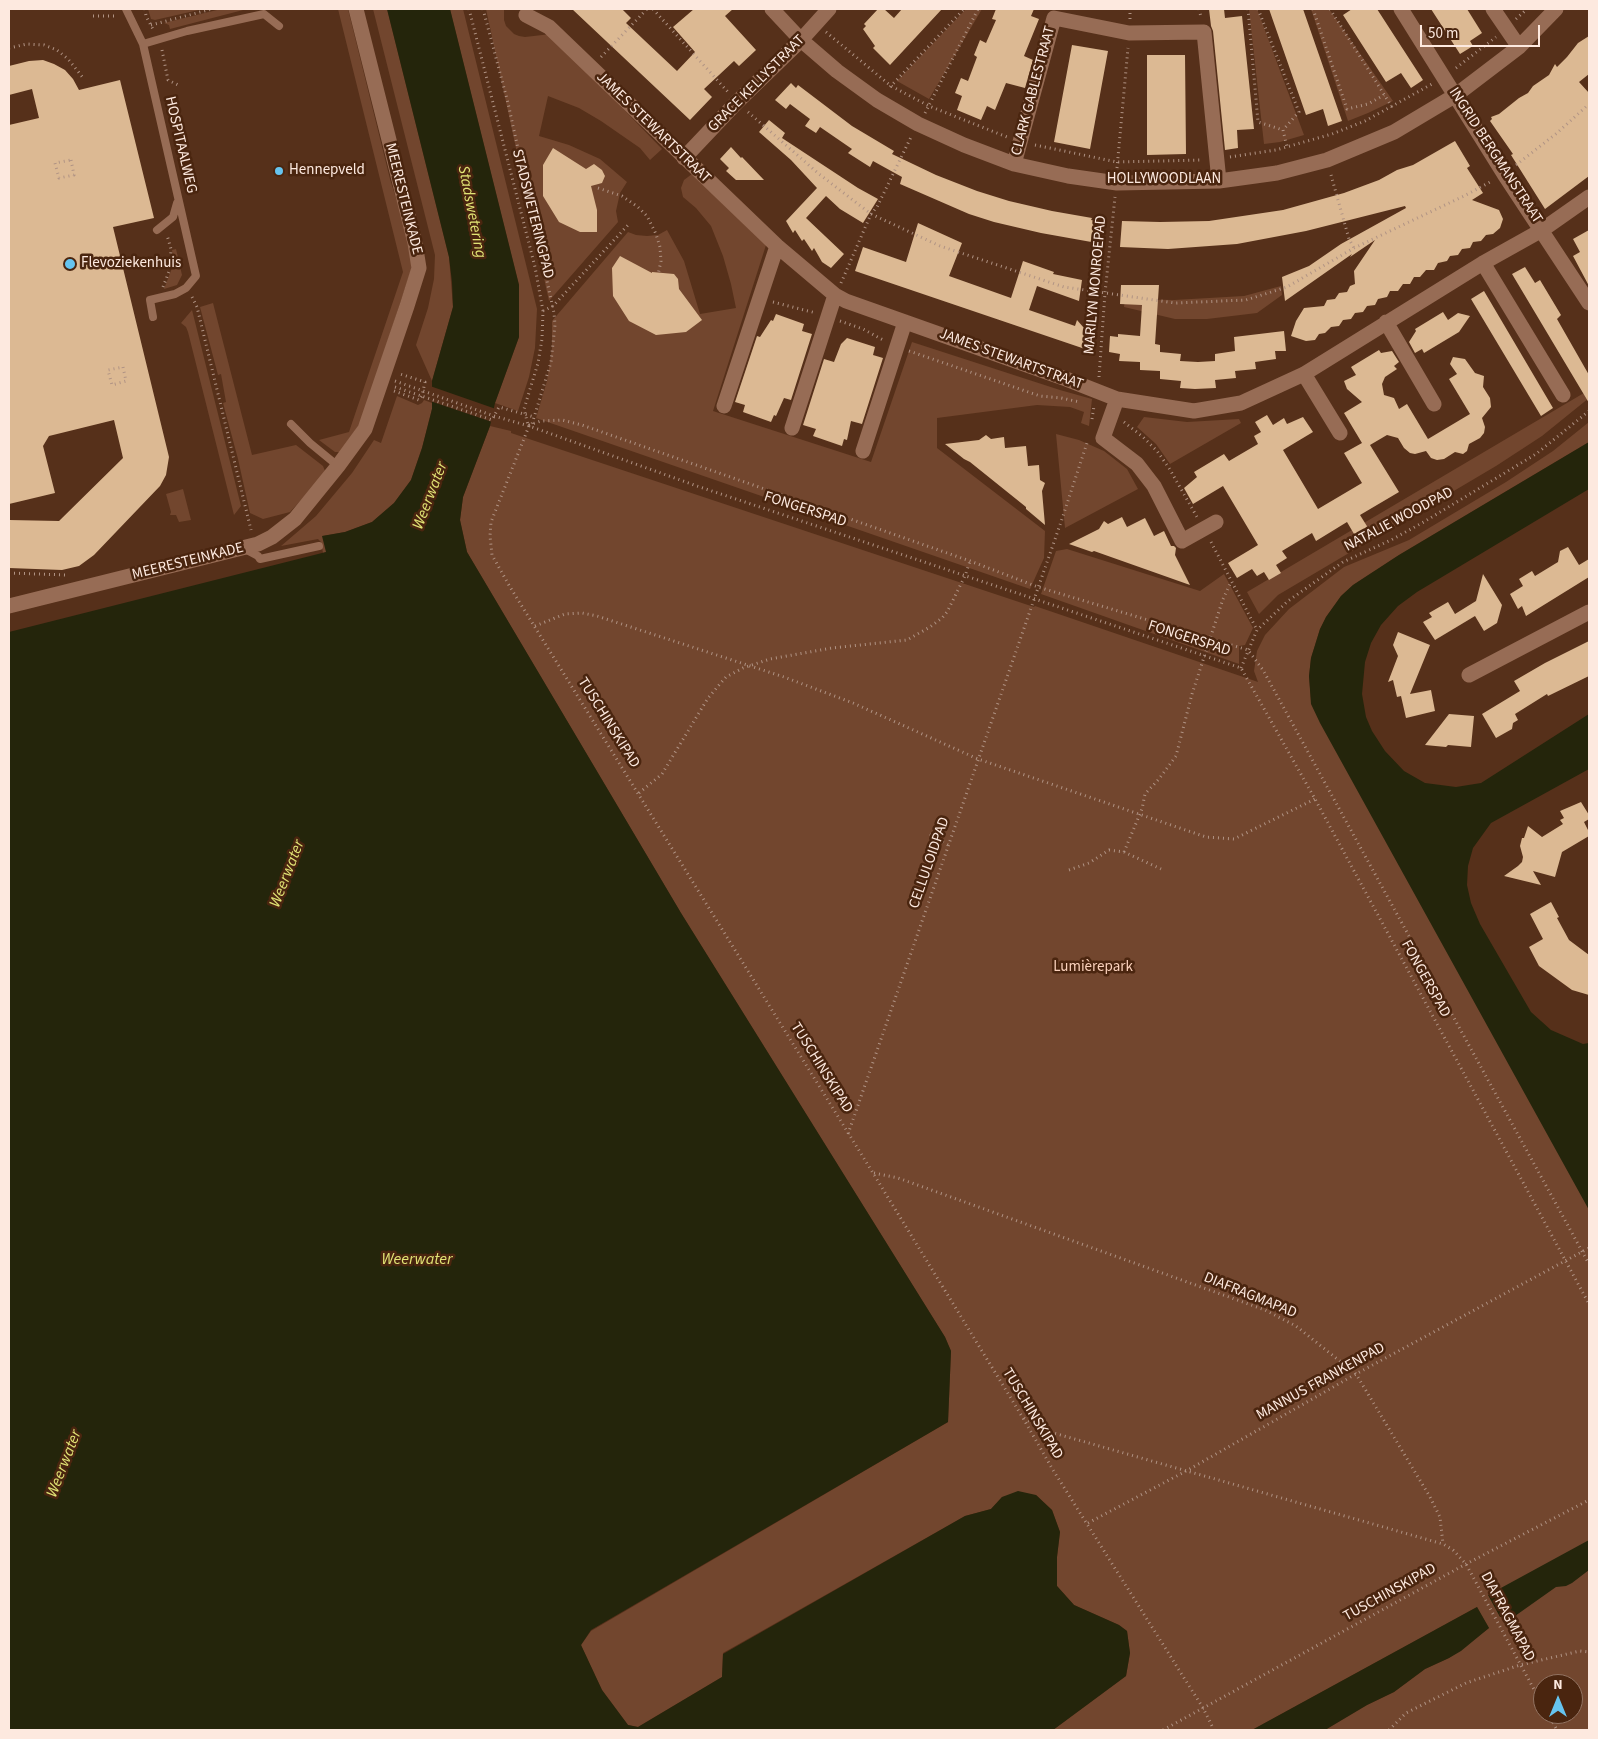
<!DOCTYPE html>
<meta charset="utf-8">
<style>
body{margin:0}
#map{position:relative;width:1598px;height:1739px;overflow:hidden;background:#56301a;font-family:"Source Sans 3",sans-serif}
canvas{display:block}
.frame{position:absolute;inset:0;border:10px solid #fde9df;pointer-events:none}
.north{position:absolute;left:1533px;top:1674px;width:50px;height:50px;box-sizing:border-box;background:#4a250f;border:1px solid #927362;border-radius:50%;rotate:0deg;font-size:14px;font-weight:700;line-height:20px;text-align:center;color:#fde9df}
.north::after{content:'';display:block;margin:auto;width:18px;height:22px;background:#66c4ef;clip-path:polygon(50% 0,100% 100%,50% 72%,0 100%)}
.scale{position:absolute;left:1420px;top:25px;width:120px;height:22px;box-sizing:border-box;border:2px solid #fde9df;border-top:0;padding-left:6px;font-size:15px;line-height:18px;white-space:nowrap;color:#fde9df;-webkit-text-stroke:4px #4a250f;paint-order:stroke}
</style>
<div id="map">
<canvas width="1598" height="1739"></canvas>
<div class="frame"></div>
<div class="north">N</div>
<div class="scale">50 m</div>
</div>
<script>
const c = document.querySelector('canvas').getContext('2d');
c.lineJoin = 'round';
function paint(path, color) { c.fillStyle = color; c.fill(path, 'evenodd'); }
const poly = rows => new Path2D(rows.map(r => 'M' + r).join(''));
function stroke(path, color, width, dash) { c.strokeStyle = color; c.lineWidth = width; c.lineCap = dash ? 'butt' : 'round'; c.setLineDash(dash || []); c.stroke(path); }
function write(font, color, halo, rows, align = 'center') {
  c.font = font + ' "Source Sans 3",sans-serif'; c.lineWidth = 5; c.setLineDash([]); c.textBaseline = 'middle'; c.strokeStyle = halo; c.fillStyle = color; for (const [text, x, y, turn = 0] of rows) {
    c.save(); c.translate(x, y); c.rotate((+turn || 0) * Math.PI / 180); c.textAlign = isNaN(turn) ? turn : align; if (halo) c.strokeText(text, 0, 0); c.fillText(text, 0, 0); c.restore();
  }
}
const green = poly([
 [148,9,203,9,155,20,151,19],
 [221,9,247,9,170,29,169,25,164,23],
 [338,9,348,9,390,179,410,244,413,264,361,422,340,452,335,452,319,440,349,432,403,272],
 [373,9,387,9,449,257,453,307,432,381,416,345,428,308,434,279,435,255],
 [450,9,463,9,537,309,535,348,529,377,518,411,495,403,519,337,519,285],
 [486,9,504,9,504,20,506,26,514,34,519,36,525,37,551,34,662,149,650,160,640,148,601,121,579,108,548,96,539,136,569,145,600,159,627,182,620,193,616,211,618,222,549,301],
 [966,9,982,9,929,99,897,81],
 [1249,9,1257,9,1304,135,1280,142,1264,144],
 [1311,9,1329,9,1393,101,1368,113,1348,121],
 [692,174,766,245,713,411,871,462,912,342,1060,390,1092,399,1089,426,1081,423,1084,412,1070,407,1037,405,937,418,937,448,1045,531,1044,558,1030,589,536,418,547,381,552,348,552,321,628,232,636,235,647,236,658,235,667,230,684,261,700,314,736,308,731,284,723,256,711,226,696,208,683,197,681,188,684,180],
 [176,249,182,275,177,285,164,289,174,263,172,250],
 [1281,286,1282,295,1257,313,1207,319,1175,319,1124,307,1125,299,1174,300,1244,296],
 [213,303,252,455,296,445,323,466,325,471,313,487,290,512,263,519,250,513,238,459,223,403,226,402,221,374,218,375,200,307],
 [192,310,241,506,234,515,188,332,186,327,181,323],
 [1589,390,1589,398,1542,436,1496,466,1278,595,1259,614,1247,592],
 [397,396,418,405,422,403,424,400,432,403,433,405,422,448,411,480,394,503,372,522,345,532,323,536,327,552,323,553,321,542,318,539,281,546,316,516,352,473,374,440,381,443],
 [1144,417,1187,422,1239,419,1241,423,1170,464,1156,444,1137,427],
 [1589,422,1589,442,1399,555,1353,585,1341,596,1326,617,1320,629,1311,658,1309,676,1311,700,1589,1207,1589,1730,1325,1730,1367,1705,1394,1692,1425,1669,1449,1658,1489,1628,1477,1607,1252,1730,1053,1730,1126,1676,1130,1653,1127,1631,1119,1625,1074,1605,1057,1586,1057,1557,1060,1532,1052,1510,1036,1495,1002,1497,991,1509,965,1516,723,1653,722,1677,638,1727,628,1725,602,1690,581,1645,591,1631,948,1422,951,1351,945,1337,681,913,467,552,460,520,463,497,490,426,511,431,511,433,1034,607,1035,606,1258,682,1254,671,1257,651,1265,635,1289,609,1344,567,1409,540,1506,482,1553,451],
 [1543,1684,1573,1684,1573,1714,1543,1714],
 [1056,434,1079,440,1104,451,1127,469,1138,489,1065,528],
 [183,489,191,520,179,522,176,515,170,515,171,512,166,494],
 [1067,549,1200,591,1224,574,1253,628,1245,645,1239,646,1239,664,1041,594,1056,551]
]);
const water = poly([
 [387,9,450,9,519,285,519,337,495,403,490,426,463,497,460,520,467,552,681,913,945,1337,951,1351,948,1422,591,1630,581,1645,602,1690,628,1725,638,1727,722,1677,723,1654,965,1516,991,1509,1002,1497,1018,1491,1036,1495,1052,1510,1060,1532,1057,1557,1057,1586,1074,1605,1119,1625,1127,1631,1130,1653,1126,1676,1053,1730,9,1730,9,632,326,552,322,536,345,532,372,522,394,503,411,480,422,448,432,409,432,381,453,307,452,282,449,257],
 [1589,442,1589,489,1417,592,1398,606,1381,625,1371,643,1365,662,1362,694,1366,717,1372,731,1385,751,1404,771,1425,783,1456,787,1481,783,1589,714,1589,769,1491,823,1473,848,1468,866,1467,885,1471,903,1480,924,1531,1012,1551,1030,1583,1044,1589,1043,1589,1210,1320,723,1311,704,1309,676,1311,658,1320,629,1326,617,1341,596,1353,585,1399,555],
 [1589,1540,1589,1570,1572,1583,1566,1586,1556,1587,1515,1616,1500,1617,1488,1595],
 [1477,1607,1489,1628,1461,1651,1449,1658,1425,1669,1394,1692,1367,1705,1325,1730,1252,1730]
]);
const pier = poly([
 [430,386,496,409,492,422,430,401]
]);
const building = poly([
 [572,9,622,9,631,18,626,23,677,71,695,52,673,27,694,9,733,9,725,16,756,50,739,66,734,61,704,89,712,97,690,120],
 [878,9,884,9,894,18,902,9,942,9,890,65,873,48,875,46,863,29,866,26,864,24],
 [996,9,1034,9,1031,16,1039,19,1024,56,1033,60,1025,88,1006,83,995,110,987,106,981,120,957,110,962,96,955,93,961,78,968,81,977,57,974,55,980,40,986,43,996,20,992,19],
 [1209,9,1224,9,1225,18,1242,16,1254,129,1237,130,1238,148,1225,150,1213,31,1211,26],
 [1269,9,1303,9,1342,121,1328,126,1323,109,1306,115],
 [1352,9,1377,9,1423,80,1411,88,1401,73,1386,82,1343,15],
 [1431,9,1467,9,1482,33,1470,41,1473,46,1460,54],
 [1589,36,1589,74,1579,82,1589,93,1589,176,1545,209,1511,155,1513,154,1490,121,1492,119,1491,117,1499,114,1519,98,1528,93,1533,86,1549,75,1555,64,1557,67,1567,57,1578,43],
 [1072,45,1108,51,1090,149,1054,142],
 [1147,55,1185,55,1186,154,1147,155],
 [43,60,54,64,65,70,73,79,79,90,120,80,154,218,113,227,169,457,166,475,160,486,94,555,79,566,62,570,9,568,9,520,59,521,123,458,114,420,49,436,43,446,55,493,9,504,9,125,39,118,32,89,9,95,9,66,29,61],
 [791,83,796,88,798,85,852,126,894,151,892,154,936,175,977,191,1009,201,1052,211,1092,218,1091,220,1097,221,1097,224,1101,224,1097,243,1041,233,994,222,969,214,900,184,902,177,873,161,870,167,848,153,852,149,820,127,816,133,805,126,810,119,790,104,786,109,775,100],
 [769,120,785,133,782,138,858,188,878,199,863,223,840,209,826,196,806,218,844,254,831,268,822,262,814,248,812,251,804,239,802,241,795,230,793,233,786,221,817,188,791,160,759,132],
 [1455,141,1470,166,1467,168,1483,193,1472,200,1499,210,1503,219,1500,228,1493,234,1486,235,1481,241,1473,242,1470,248,1462,249,1458,255,1450,256,1447,261,1438,263,1434,270,1426,270,1420,277,1414,277,1410,284,1403,284,1398,291,1390,291,1387,297,1378,299,1375,305,1367,306,1363,312,1355,313,1351,319,1343,320,1339,326,1331,327,1325,333,1319,334,1315,340,1306,341,1291,336,1296,321,1304,308,1324,306,1327,300,1335,299,1339,293,1347,292,1350,286,1355,284,1354,271,1375,240,1350,257,1352,254,1285,301,1282,277,1309,266,1341,244,1406,208,1405,206,1306,231,1237,244,1168,249,1120,247,1122,221,1160,222,1209,221,1283,210,1344,193,1379,180,1397,170,1413,165],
 [731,147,741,158,742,157,764,180,736,180,726,171,729,168,720,159],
 [553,148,586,169,594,164,602,170,605,176,602,183,591,186,597,210,597,232,580,232,559,222,543,196,543,165],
 [918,223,962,243,949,276,1011,298,1023,261,1054,272,1053,274,1082,280,1079,301,1037,286,1029,310,1075,326,1077,320,1084,328,1091,331,1085,349,855,271,863,247,906,262],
 [1589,230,1589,286,1573,256,1580,252,1573,239],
 [620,256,652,273,652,272,674,274,678,279,679,289,702,320,686,332,656,335,629,321,613,296,612,268],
 [1525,267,1535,283,1540,280,1561,315,1557,319,1589,375,1589,403,1512,274],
 [1121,285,1159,285,1155,344,1160,345,1160,352,1181,354,1180,361,1198,362,1215,361,1215,354,1235,351,1234,337,1284,331,1286,351,1275,351,1276,359,1255,362,1256,369,1235,371,1236,378,1215,380,1216,388,1195,389,1180,388,1181,381,1160,379,1160,371,1140,370,1140,362,1119,361,1120,354,1109,352,1110,336,1118,337,1118,334,1140,336,1142,305,1120,304],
 [1484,291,1553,408,1541,416,1471,299],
 [1443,312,1448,320,1458,313,1470,316,1459,332,1424,353,1422,349,1415,353,1409,342,1416,331,1415,329],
 [776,314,804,324,802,331,812,334,791,400,784,398,776,416,774,415,771,422,743,412,745,405,735,402,757,336,760,337,771,320,773,321],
 [847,338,875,347,873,355,883,358,862,424,851,421,847,440,844,439,842,446,813,436,816,429,803,425,824,359,834,362,841,344],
 [1379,350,1381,353,1392,351,1399,362,1394,366,1397,369,1385,377,1382,384,1384,395,1394,398,1399,409,1407,404,1428,439,1470,414,1449,379,1457,374,1450,364,1453,357,1465,359,1475,373,1484,376,1483,387,1490,398,1491,407,1482,418,1485,427,1484,433,1480,438,1469,444,1467,451,1463,454,1455,452,1444,459,1437,460,1431,458,1426,451,1415,454,1410,453,1404,448,1398,438,1387,435,1370,445,1399,492,1360,515,1370,531,1357,539,1347,522,1316,541,1312,533,1282,551,1287,558,1276,565,1281,573,1269,580,1264,572,1257,576,1252,569,1237,578,1228,563,1258,545,1223,486,1193,504,1184,488,1197,477,1194,472,1224,454,1229,461,1258,444,1254,436,1261,432,1255,422,1267,415,1273,425,1284,418,1287,424,1303,417,1313,432,1283,450,1318,509,1362,483,1344,453,1362,443,1344,413,1362,402,1347,389,1344,381,1356,375,1351,367],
 [986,435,991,439,1004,437,1005,448,1026,446,1028,466,1039,465,1040,480,1045,483,1042,491,1045,525,1026,509,1026,507,970,462,964,459,945,444,979,440],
 [1122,517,1127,527,1145,518,1154,536,1164,531,1171,546,1174,546,1176,548,1175,555,1190,585,1094,551,1092,552,1069,544,1099,529,1104,521,1108,524],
 [1568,547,1579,565,1589,559,1589,577,1526,616,1522,606,1518,609,1510,594,1523,586,1519,579,1532,571,1535,576,1558,562,1560,551],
 [1483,574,1502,605,1497,623,1484,631,1475,616,1435,640,1423,622,1432,617,1429,613,1448,602,1455,614,1476,601],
 [1398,632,1430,645,1410,694,1431,690,1435,711,1406,718,1401,696,1397,697,1393,680,1388,682,1398,656,1393,645],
 [1589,641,1589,676,1548,696,1547,694,1515,714,1518,720,1513,723,1512,729,1496,738,1482,714,1520,691,1514,681,1545,663],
 [1449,714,1474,716,1471,747,1448,745,1446,747,1425,745],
 [1581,802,1589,815,1589,819,1584,822,1589,832,1589,836,1562,852,1555,877,1533,871,1541,885,1504,876,1518,866,1522,862,1523,857,1520,846,1522,838,1524,838,1528,826,1542,837,1563,824,1560,820,1564,818,1560,811],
 [1551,902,1559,917,1557,918,1569,940,1589,955,1589,995,1572,990,1539,966,1529,947,1543,939,1530,914]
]);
const path = poly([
 [145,9,146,16,154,31],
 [469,9,535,267,543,311,542,339,538,363,524,409,528,425],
 [483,9,508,103,554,313,555,325,551,362,532,424],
 [653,9,728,92],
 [1199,9,1201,17],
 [1248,9,1258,122,1283,130],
 [1258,9,1299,112,1283,130],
 [1313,9,1347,109,1368,104,1384,95],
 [1330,9,1392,107],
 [93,16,117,16],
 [1130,19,1130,9],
 [1516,19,1527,9],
 [151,25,212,9],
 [826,32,891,86,929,106,1007,137],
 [9,48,27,44,44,45,57,50,68,59,84,79],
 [162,50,168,80,180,86],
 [601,57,647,9],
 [1456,68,1496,37],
 [890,87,964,9],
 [748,112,819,174,871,214,940,246,1064,287,1175,303,1246,300,1287,287,1354,248,1464,196,1492,181],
 [925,113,978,9],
 [1283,130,1287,147],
 [1035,145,1117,162,1202,160],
 [1230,157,1276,150,1332,134,1365,121,1432,84],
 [71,160,74,175,59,178,55,163,71,160],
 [1516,165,1557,133,1589,104],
 [1117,168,1128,48],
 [1331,175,1349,239,1354,248],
 [598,188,622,196,638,207,647,216,656,234,660,247,661,261,658,275],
 [841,283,871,214,877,207,912,135],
 [163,287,170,269,171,249,167,235],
 [192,297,197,307,251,530],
 [773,302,816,313],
 [543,311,553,306,628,225],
 [840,321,863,329,885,341],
 [909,351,1040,396,1061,398,1080,402],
 [123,367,126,381,112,385,108,370,123,367],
 [1099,377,1105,293,1115,197],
 [395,381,494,416,529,426,697,486,1241,668,1315,799,1589,1304],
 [395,387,492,420,499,407,534,417],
 [394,391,419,400,422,396,425,382,400,374],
 [1092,419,1094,406],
 [1124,422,1143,437,1157,451,1169,468,1197,517],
 [529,425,541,421,562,420,582,425,970,561,1038,587,1248,650,1263,670,1589,1264],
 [529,426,491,522,490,536,492,555,510,587,873,1173,1023,1418,1053,1470,1203,1708,1214,1730],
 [1211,542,1257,630],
 [9,573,66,575],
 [535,626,565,614,582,613,597,616,784,677,853,703,978,759,1206,837,1234,839,1315,799],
 [1241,668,1257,630,1288,601,1343,562,1391,540,1422,523,1536,454,1589,411],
 [639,793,662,774,708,698,726,677,743,668,770,659,832,648,907,640,930,627,942,618,947,612,965,576,970,561],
 [930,834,948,845],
 [1124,852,1142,809,1145,794,1159,779,1176,756,1192,694,1223,599,1231,582],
 [1069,870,1089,863,1109,850,1124,852,1161,869],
 [848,1134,1061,522,1088,440],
 [874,1173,898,1178,1265,1310,1296,1326,1356,1374,1430,1497,1440,1517,1443,1544],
 [1024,1418,1043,1430,1443,1544,1453,1550,1466,1564,1543,1706],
 [1088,1523,1188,1470,1356,1374,1589,1248],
 [1548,1714,1557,1730],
 [1163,1730,1466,1564,1589,1500],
 [1389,1730,1406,1713,1466,1683,1520,1665,1580,1651,1589,1652]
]);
const lane = poly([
 [126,9,143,44,196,276,186,288,175,294,150,300,153,317],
 [143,44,187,31,264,14,279,26],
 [157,230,173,217,177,203],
 [291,424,310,443,338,466],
 [245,549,258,556,260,559,319,546]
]);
const street = poly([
 [772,9,801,40,837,71,877,100,918,124,964,145,1014,164,1068,176,1117,183,1219,181,1277,173,1327,160,1394,132,1456,95,1519,47,1556,9],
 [1401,9,1504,174,1589,303],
 [1493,9,1519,47],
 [526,15,549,27,777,246,835,295,846,301,1066,379,1117,399,1194,411,1241,403,1304,374,1483,263,1542,230,1589,197],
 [684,158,737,102,801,40,829,9],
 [1014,164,1054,18,1129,33,1204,32,1219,181],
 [1483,263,1563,395],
 [1386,322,1434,404],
 [1304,374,1340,433],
 [1117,399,1103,438,1137,464,1154,486,1182,541,1216,522],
 [724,406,777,246],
 [792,428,835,295],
 [863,451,905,322],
 [9,606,258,544,272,537,295,519,338,466,365,429,407,306,419,268,415,243,356,9],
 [1469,675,1589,612]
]);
const markers = [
 [279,171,5,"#66c4ef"],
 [70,264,6,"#66c4ef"]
];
const streetNames = [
 ["GRACE KELLYSTRAAT",757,84,-45],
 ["CLARK GABLESTRAAT",1034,91,-75],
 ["JAMES STEWARTSTRAAT",653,128,44],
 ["HOSPITAALWEG",180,145,77],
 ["INGRID BERGMANSTRAAT",1495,156,57],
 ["HOLLYWOODLAAN",1164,180],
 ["MEERESTEINKADE",403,199,76],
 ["STADSWETERINGPAD",532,214,76],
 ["MARILYN MONROEPAD",1096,285,-85],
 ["JAMES STEWARTSTRAAT",1011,360,20],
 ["FONGERSPAD",805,510,18],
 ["NATALIE WOODPAD",1399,520,-28],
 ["MEERESTEINKADE",188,562,-14],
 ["FONGERSPAD",1189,639,18],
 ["TUSCHINSKIPAD",608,723,58],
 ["CELLULOIDPAD",930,863,-71],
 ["FONGERSPAD",1425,979,61],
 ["TUSCHINSKIPAD",821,1068,58],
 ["DIAFRAGMAPAD",1250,1296,22],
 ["MANNUS FRANKENPAD",1321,1382,-29],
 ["TUSCHINSKIPAD",1032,1414,59],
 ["TUSCHINSKIPAD",1390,1593,-29],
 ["DIAFRAGMAPAD",1507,1617,62]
];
const poiNames = [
 ["Hennepveld",289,171],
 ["Flevoziekenhuis",81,264]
];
const parkNames = [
 ["Lumièrepark",1093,968]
];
const waterNames = [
 ["Stadswetering",471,212,79],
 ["Weerwater",431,496,-69],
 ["Weerwater",288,874,-69],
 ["Weerwater",417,1260],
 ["Weerwater",65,1464,-69]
];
paint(green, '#72462e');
paint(water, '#24250b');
paint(pier, '#56301a');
paint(building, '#dcb993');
stroke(path, '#b09384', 3, [1, 4]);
stroke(lane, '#976c55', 8);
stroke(street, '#976c55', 15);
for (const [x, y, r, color] of markers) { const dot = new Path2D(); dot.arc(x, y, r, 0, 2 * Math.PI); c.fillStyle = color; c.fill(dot); stroke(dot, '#4a250f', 2); }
write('15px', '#fde9df', '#4a250f', streetNames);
write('15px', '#fde9df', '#4a250f', poiNames, 'left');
write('15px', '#fbd2bd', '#4a250f', parkNames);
write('italic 16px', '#e2e475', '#4a250f', waterNames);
</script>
